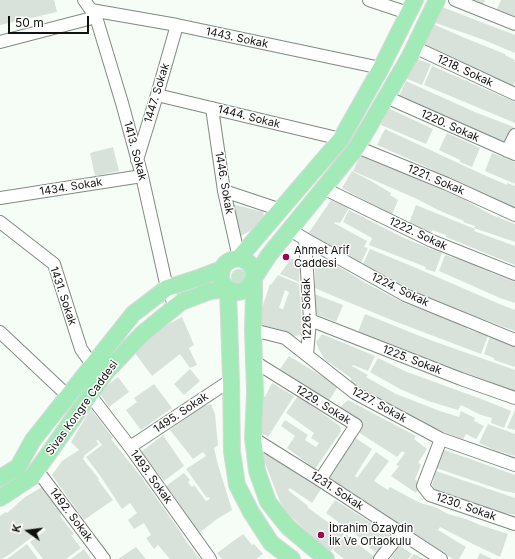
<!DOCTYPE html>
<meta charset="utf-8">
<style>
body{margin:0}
#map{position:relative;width:515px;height:559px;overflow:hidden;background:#f5fdf6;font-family:Inter,sans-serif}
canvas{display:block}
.north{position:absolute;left:8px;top:511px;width:40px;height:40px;-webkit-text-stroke:3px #fff;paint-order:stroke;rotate:284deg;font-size:11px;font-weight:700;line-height:16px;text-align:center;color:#0f120f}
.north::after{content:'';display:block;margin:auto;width:14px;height:18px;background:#0f120f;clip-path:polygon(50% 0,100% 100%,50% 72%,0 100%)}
.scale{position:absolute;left:8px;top:16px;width:81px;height:18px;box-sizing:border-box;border:2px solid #0f120f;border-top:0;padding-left:5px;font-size:12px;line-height:14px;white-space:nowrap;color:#0f120f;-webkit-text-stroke:3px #fff;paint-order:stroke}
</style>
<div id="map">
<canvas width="515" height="559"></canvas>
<div class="north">K</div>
<div class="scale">50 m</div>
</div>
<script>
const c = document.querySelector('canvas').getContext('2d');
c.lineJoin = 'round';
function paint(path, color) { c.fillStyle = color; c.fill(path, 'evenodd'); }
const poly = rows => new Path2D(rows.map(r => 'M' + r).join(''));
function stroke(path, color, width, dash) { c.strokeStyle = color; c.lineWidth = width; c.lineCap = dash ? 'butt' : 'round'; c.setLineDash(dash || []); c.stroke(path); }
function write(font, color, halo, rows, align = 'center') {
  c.font = font + ' Inter,sans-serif'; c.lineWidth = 3; c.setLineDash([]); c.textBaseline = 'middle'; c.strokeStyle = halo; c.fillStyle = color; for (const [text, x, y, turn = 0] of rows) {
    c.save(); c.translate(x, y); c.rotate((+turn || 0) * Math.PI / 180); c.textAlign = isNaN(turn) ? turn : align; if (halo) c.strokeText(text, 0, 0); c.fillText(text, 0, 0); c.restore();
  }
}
const green = poly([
 '231 277a8 8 0 1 1 16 0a8 8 0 1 1-16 0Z'
]);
const building = poly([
 [0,0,54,0,57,12,0,25],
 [471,0,485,0,483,5],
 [501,0,515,0,515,18,496,11],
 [442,7,515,35,515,53,484,40,436,23],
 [433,24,465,38,505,54,505,55,515,60,514,62,515,62,515,82,513,86,423,46],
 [414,58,431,64,422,85,405,78],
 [432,66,515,102,515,123,424,85],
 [406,81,477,113,514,127,506,142,469,128,399,96],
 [388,108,433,129,426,144,381,125],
 [385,129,484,175,507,185,507,183,515,186,515,209,499,203,500,201,477,192,418,163,377,145],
 [447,133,480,148,472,167,460,162,460,160,439,150],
 [113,147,119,171,95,176,90,153],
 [492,153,515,162,515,184,485,171],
 [360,156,403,173,461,198,492,215,515,224,515,242,474,228,475,226,463,222,464,221,438,210,417,199,353,171],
 [352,171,371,181,391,193,390,195,398,200,392,215,342,188],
 [331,200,349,208,340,223,335,222,334,223,367,241,364,247,368,248,361,263,308,234],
 [232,204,263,212,264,216,252,230,239,237],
 [416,205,475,229,474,231,515,246,515,265,446,237,446,235,432,230,431,233,409,223],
 [349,210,402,237,433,250,433,249,442,253,435,272,425,269,426,267,369,245,372,238,343,222],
 [370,249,414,267,497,303,515,310,515,331,447,306,418,293,362,266],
 [445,255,470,263,492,273,515,282,515,303,500,298,439,271],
 [291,259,300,260,299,282,280,274],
 [323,260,341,268,364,282,402,302,468,327,467,329,488,336,481,354,394,321,331,295,315,288,315,263],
 [278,275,299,284,302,323,302,324,301,335,294,336,278,332,263,331,259,325,262,308,270,284,271,285],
 [285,290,289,292,283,309,279,308],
 [314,294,343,305,336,322,313,313],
 [365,314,430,340,515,370,515,391,481,381,422,359,358,332],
 [182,317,194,345,189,348,197,365,190,368,180,354,152,376,135,353,152,336,163,327],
 [322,334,375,356,368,371,353,365,352,366,368,375,366,377,396,394,440,411,459,417,461,411,475,418,474,421,484,426,476,439,466,434,463,439,449,434,434,428,351,385,351,378,330,363,327,362,319,350,316,342],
 [490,336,515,345,515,367,494,360,494,358,484,354],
 [289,356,338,386,329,401,280,369],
 [378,358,407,372,484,400,511,411,504,428,491,423,492,418,481,415,461,405,458,410,428,401,400,389,370,372],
 [190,369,200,381,184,395,174,384],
 [118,377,129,392,109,407,99,392],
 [272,383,294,396,268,437,260,432,261,394,265,397],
 [154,384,172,408,141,430,126,410,137,402,134,398],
 [298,396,340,426,341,431,315,469,287,448,295,436,281,426,285,420,308,435,305,440,316,447,319,443,311,438,314,433,286,413],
 [348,400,416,436,414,439,427,449,418,463,421,465,415,479,420,485,416,493,391,476,399,466,396,465,405,453,402,451,397,457,358,432,362,427,360,423,340,411,341,406],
 [211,404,215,414,218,445,214,448,218,465,232,510,217,519,199,533,186,514,166,486,184,473,190,480,188,482,192,487,194,485,206,501,210,499,209,497,207,498,186,469,206,456,203,452,193,459,170,430,201,407],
 [91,409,113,438,111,439,142,478,157,499,180,531,186,541,200,559,170,559,158,545,154,549,146,538,151,535,144,523,134,529,128,520,137,513,130,503,122,509,101,477,86,457,102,445,98,440,96,441,99,444,85,455,83,459,99,479,98,480,113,500,84,520,52,475,62,461,79,450,71,442],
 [515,410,515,430,507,428],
 [488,424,515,434,515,456,495,450,479,443],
 [163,435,184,466,164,481,141,452],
 [354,437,372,449,355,476,357,478,376,452,389,461,374,481,388,490,390,487,420,503,435,507,448,514,466,519,480,525,508,534,500,557,471,543,440,527,438,530,466,547,459,559,453,559,327,478],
 [442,449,515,475,515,493,504,491,436,468],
 [267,453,321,489,312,503,290,488,288,490,308,506,307,507,344,534,330,552,288,514,280,502,262,455],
 [436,471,515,498,515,515,501,512,434,489,432,485],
 [42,487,62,514,60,516,74,534,71,535,81,548,66,559,43,559,30,542,46,530,44,528,10,554,2,559,0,559,0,516,6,512,7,513,25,497],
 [335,500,392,536,378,554,369,547,370,545,326,513],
 [243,534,252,545,254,544,263,554,256,559,222,559,217,553],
 [346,534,359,545,375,557,373,559,344,559,333,550],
 [27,544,38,559,7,559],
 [400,546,412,554,408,559,390,559],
 [136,547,146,559,118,559],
 [84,549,91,559,71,559],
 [480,553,492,559,477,559],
 [414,554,424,559,410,559]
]);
const minor = poly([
 [84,0,96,17,122,103,142,176,167,288,175,306],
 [369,0,408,13],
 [455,0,515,24],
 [91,10,177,25,381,68],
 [0,42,96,17],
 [414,47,515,94],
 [157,95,341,139],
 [386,97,515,154],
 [212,108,224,191,239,258],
 [357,147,447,184,515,215],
 [507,151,515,135],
 [137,160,157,95,177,25],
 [323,188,432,241,515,274],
 [224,191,281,210],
 [0,198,142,176],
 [0,222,54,264,81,349,93,366],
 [290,230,305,239,405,295,515,340],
 [305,239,310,320,307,355],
 [310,320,461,379,515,398],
 [253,330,285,338,355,393,441,439,515,465],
 [0,332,68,396],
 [255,362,356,425,320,480],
 [90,395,130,447,210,559],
 [253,438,320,480,441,559],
 [441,439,423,486,430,495,515,524],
 [130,447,231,380],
 [37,470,104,559],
 [380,559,401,533]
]);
const major = poly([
 [239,258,341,139,381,68,415,0],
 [228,289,231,380,232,452,237,485,251,512,271,543,292,559],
 [0,478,18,467,33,440,133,314,167,288,201,277,222,269],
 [0,498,32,477,106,372,142,334,181,302,210,291,228,289],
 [326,559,288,527,268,502,257,471,253,438,255,393,253,330,254,295,254,272,252,267,249,263,244,260,239,258,234,259,229,261,225,264,222,269,221,274,221,280,224,285,228,289,233,291,239,292,245,290,249,287,254,278,269,255,357,147,410,56,437,0]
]);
const markers = [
 [286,257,4,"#9d0550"],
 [321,535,4,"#9d0550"]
];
const streetNames = [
 ["1443. Sokak",237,38,12],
 ["1218. Sokak",465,71,25],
 ["1447. Sokak",157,93,-73],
 ["1444. Sokak",249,117,14],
 ["1220. Sokak",450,126,24],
 ["1413. Sokak",135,151,75],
 ["1221. Sokak",436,180,23],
 ["1446. Sokak",224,183,80],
 ["1434. Sokak",71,187,-9],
 ["1222. Sokak",418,234,25],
 ["1224. Sokak",400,290,26],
 ["1431. Sokak",63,296,71],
 ["1226. Sokak",307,309,-91],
 ["1225. Sokak",412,360,21],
 ["1229. Sokak",323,405,32],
 ["1227. Sokak",379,405,29],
 ["Sivas Kongre Caddesi",82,408,-54],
 ["1495. Sokak",181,413,-34],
 ["1493. Sokak",151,477,54],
 ["1231. Sokak",337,491,33],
 ["1230. Sokak",466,507,19],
 ["1492. Sokak",71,515,53]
];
const poiNames = [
 ["Ahmet Arif",294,251],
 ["Caddesi",294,264],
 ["İbrahim Özaydin",329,529],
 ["İlk Ve Ortaokulu",329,542]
];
paint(green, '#c6e7cc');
paint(building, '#d9e1db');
stroke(minor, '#828983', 14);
stroke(major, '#d9d9d9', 18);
stroke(minor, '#fff', 12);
stroke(major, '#a2ebb9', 16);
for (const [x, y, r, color] of markers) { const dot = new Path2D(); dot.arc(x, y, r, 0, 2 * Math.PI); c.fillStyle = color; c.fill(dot); stroke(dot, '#fff', 1.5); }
write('11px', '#0f120f', '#fff', streetNames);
write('11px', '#0f120f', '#fff', poiNames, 'left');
</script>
